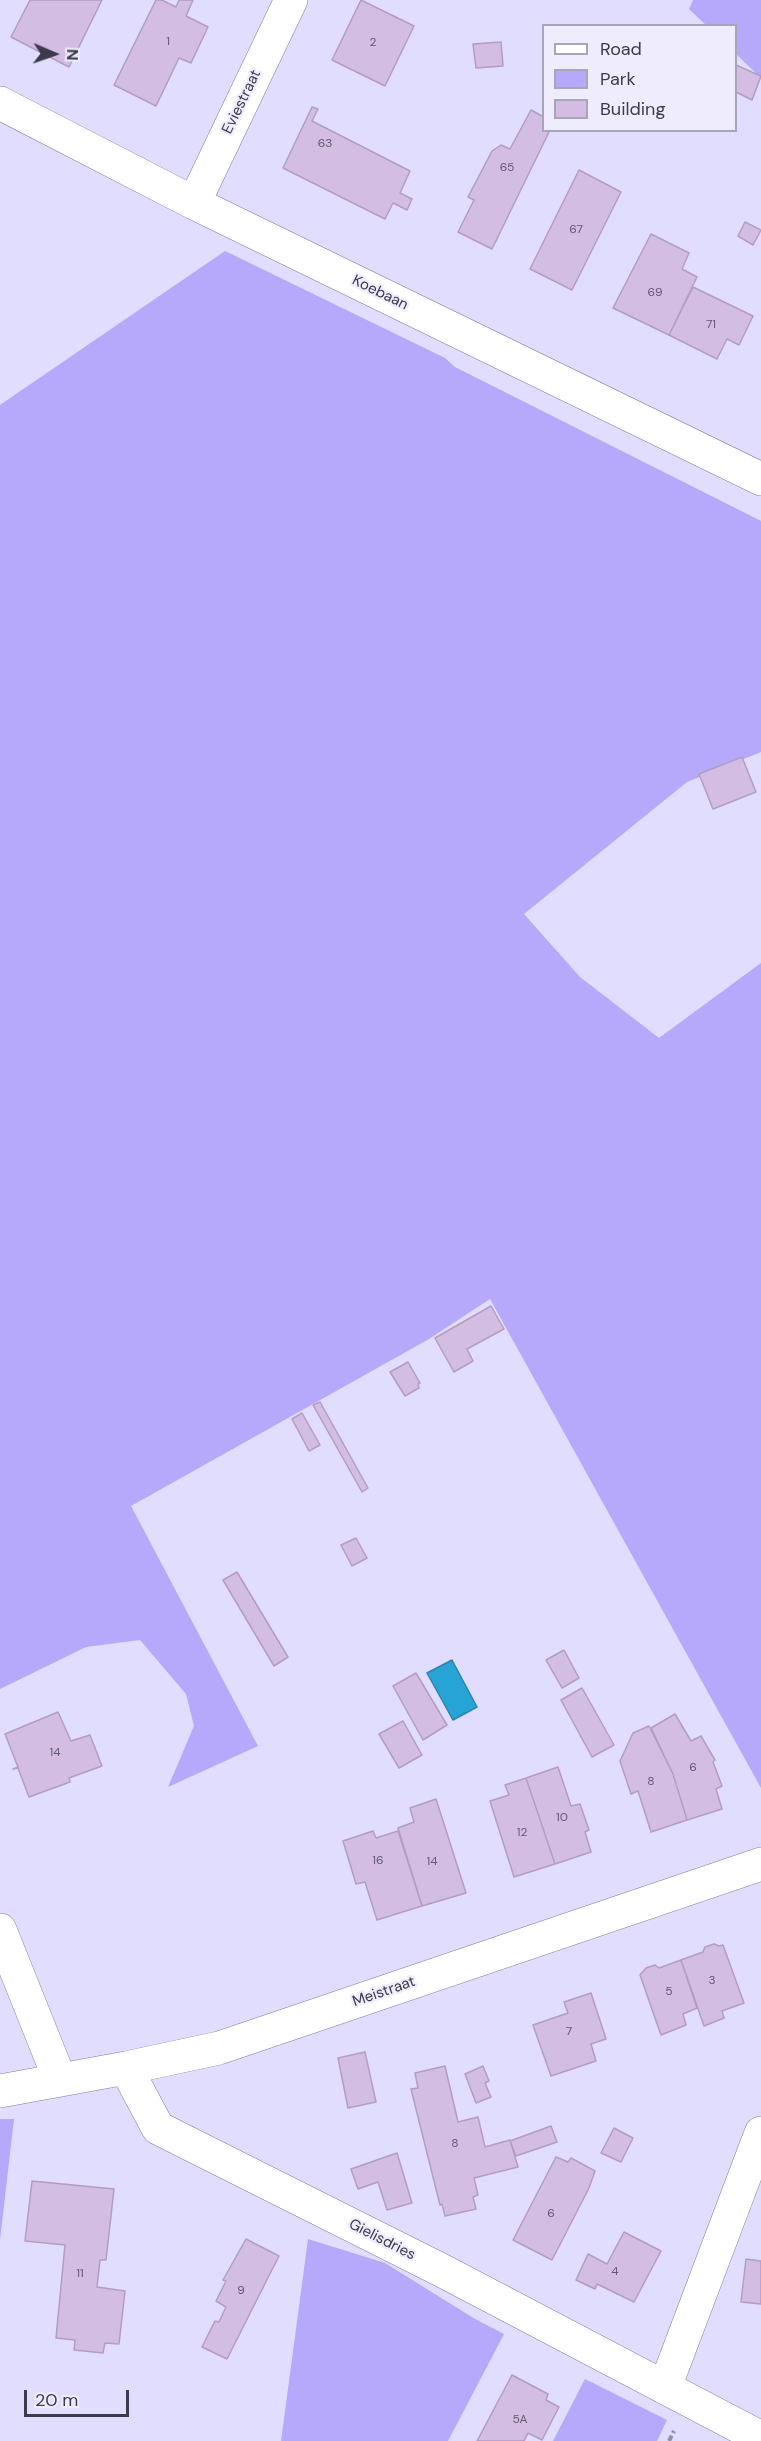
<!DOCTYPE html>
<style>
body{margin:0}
#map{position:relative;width:761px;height:2441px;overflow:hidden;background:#e1ddfe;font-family:"DM Sans",sans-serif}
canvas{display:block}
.legend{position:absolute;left:542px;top:24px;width:195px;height:108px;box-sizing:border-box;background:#eeecfd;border:2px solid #a7a5b6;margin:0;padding:8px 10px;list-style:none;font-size:18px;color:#3c3a4b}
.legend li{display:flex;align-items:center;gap:12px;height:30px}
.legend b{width:30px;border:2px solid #a7a5b6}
.north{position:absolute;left:24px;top:24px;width:60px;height:60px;-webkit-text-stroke:4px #eeecfd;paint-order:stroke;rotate:92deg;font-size:16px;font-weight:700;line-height:24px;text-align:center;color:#3c3a4b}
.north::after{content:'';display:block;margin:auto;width:21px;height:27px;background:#3c3a4b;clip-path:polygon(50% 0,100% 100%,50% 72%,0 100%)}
.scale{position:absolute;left:24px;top:2390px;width:105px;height:27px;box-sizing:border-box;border:3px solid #3c3a4b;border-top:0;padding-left:8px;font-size:18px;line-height:21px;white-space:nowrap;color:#3c3a4b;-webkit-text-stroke:4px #eeecfd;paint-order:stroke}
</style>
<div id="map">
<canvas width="761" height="2441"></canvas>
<ul class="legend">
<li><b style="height:8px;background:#fff"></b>Road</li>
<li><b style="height:16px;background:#b6a8fa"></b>Park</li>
<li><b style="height:16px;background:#d3bde2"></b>Building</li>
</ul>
<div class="north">N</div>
<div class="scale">20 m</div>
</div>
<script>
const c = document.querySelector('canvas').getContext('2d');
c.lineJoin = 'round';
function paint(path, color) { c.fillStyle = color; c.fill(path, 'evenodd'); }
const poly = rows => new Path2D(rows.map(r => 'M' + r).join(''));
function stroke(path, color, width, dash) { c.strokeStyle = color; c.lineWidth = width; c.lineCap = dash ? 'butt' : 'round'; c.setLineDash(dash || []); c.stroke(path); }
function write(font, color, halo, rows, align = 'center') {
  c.font = font + ' "DM Sans",sans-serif'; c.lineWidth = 4.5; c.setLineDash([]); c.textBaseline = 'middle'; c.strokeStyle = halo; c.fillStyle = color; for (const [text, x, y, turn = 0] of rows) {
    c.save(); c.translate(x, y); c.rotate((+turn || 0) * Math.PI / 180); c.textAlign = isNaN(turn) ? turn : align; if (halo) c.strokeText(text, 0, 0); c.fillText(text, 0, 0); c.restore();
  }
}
const green = poly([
 [693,0,761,0,761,78,736,54,736,26,706,25,689,9],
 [225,251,445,358,455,367,761,521,761,752,687,782,524,914,580,977,659,1038,761,963,761,1788,490,1299,429,1339,131,1506,258,1746,168,1787,194,1726,186,1694,140,1640,86,1647,0,1689,0,405],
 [0,2119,14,2119,0,2240],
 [308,2239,385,2263,475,2319,504,2334,448,2441,281,2441],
 [585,2379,667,2420,657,2441,553,2441]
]);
const water = poly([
 [452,1660,477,1707,453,1720,427,1673,452,1660]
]);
const building = poly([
 [30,0,102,0,69,67,11,37,30,0],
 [156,0,162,0,176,7,179,0,193,0,186,16,208,27,191,63,179,58,156,106,114,85,156,0],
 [361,0,414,26,385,86,332,60,361,0],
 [501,42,503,66,476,68,473,44,501,42],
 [736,65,761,76,752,100,736,92,736,65],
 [312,107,318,109,312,121,410,171,400,193,412,199,407,210,393,203,385,219,283,168,312,107],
 [531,110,544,117,544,130,550,130,492,249,458,232,474,200,468,197,492,151,501,145,510,149,531,110],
 [579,170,621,192,572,290,530,269,579,170],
 [745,222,761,230,753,245,738,236,745,222],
 [651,234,689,253,682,269,697,277,669,335,613,308,651,234],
 [693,287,753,316,739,345,727,339,717,359,669,335,693,287],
 [742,757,756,792,713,809,699,774,742,757],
 [491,1306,504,1329,467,1349,473,1361,454,1372,435,1338,491,1306],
 [408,1362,420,1383,418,1384,419,1388,405,1396,390,1372,408,1362],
 [320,1402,368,1488,362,1492,313,1405,320,1402],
 [302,1413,320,1445,309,1451,292,1419,302,1413],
 [356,1538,367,1558,352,1566,341,1545,356,1538],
 [237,1572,288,1657,274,1666,223,1580,237,1572],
 [564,1650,579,1678,562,1688,546,1660,564,1650],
 [416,1673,447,1725,423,1740,393,1686,416,1673],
 [582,1688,614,1745,592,1757,561,1700,582,1688],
 [58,1712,71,1741,90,1735,102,1766,69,1778,70,1782,29,1797,18,1768,13,1769,18,1767,5,1734,58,1712],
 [675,1714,691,1741,701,1736,715,1760,713,1762,722,1786,716,1789,722,1809,687,1820,673,1774,651,1728,675,1714],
 [403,1721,422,1755,399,1768,379,1734,403,1721],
 [649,1726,673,1774,687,1820,651,1832,638,1791,631,1794,620,1761,633,1733,649,1726],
 [558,1767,571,1806,580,1804,589,1830,585,1832,591,1852,555,1864,526,1778,558,1767],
 [526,1778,555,1864,514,1877,490,1801,509,1795,505,1785,526,1778],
 [436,1799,466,1893,422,1906,398,1828,414,1822,410,1808,436,1799],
 [373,1831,376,1838,398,1831,422,1906,377,1920,365,1882,356,1884,343,1841,373,1831],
 [714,1944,719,1946,723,1945,744,2003,722,2011,724,2018,704,2026,681,1960,703,1952,705,1947,714,1944],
 [681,1960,697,2008,683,2014,686,2025,661,2035,640,1975,646,1968,655,1965,659,1968,681,1960],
 [591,1993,606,2039,591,2044,596,2061,551,2076,533,2025,568,2013,564,2002,591,1993],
 [365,2052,376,2102,348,2108,338,2058,365,2052],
 [445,2066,458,2122,478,2117,485,2147,510,2140,518,2167,474,2178,478,2195,473,2197,476,2209,445,2216,442,2204,440,2205,411,2089,418,2088,415,2073,445,2066],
 [483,2066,489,2081,485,2083,491,2097,476,2103,465,2074,483,2066],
 [551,2126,557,2142,516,2156,510,2141,551,2126],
 [614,2128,633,2138,621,2162,601,2153,614,2128],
 [397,2153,412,2203,387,2210,378,2182,358,2189,351,2169,397,2153],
 [556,2157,568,2162,571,2158,595,2171,589,2188,552,2260,513,2240,556,2157],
 [32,2181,114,2189,106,2260,100,2260,97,2287,125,2291,119,2344,105,2343,103,2353,74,2350,75,2340,56,2338,65,2245,25,2241,32,2181],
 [624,2232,661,2251,634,2302,597,2284,595,2289,576,2280,588,2254,607,2264,624,2232],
 [246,2239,279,2256,227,2359,202,2347,215,2321,219,2322,226,2307,216,2301,226,2281,223,2280,246,2239],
 [746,2259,761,2261,761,2304,741,2302,746,2259],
 [512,2375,548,2394,546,2400,559,2407,542,2440,528,2433,524,2441,477,2441,512,2375]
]);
const path = poly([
 [669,2441,674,2431]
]);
const minor = poly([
 [0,103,194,203,761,479],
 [194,203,291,0],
 [0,1930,60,2080],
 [126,2068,158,2128,443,2271,761,2438],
 [0,2091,126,2068,219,2048,761,1864],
 [665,2387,761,2133]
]);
const numberNames = [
 ["1",168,42],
 ["2",373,43],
 ["63",325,144],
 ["65",507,168],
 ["67",576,230],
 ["69",655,293],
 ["71",711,325],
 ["14",55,1753],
 ["6",693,1768],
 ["8",651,1782],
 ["10",562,1818],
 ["12",522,1833],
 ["16",378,1861],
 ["14",432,1862],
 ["3",712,1981],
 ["5",669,1992],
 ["7",569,2032],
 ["8",455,2144],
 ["6",551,2214],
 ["4",615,2272],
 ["11",80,2274],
 ["9",241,2291],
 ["5A",520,2420]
];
const streetNames = [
 ["Eviestraat",242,102,-64],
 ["Koebaan",380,293,26],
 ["Meistraat",384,1992,-19],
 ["Gielisdries",382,2240,27]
];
paint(green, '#b6a8fa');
paint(water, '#28a3d5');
stroke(water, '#2e84ac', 1.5);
paint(building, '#d3bde2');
stroke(building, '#b39dc1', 1.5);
stroke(minor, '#827ca2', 34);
stroke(path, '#9390a9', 4, [6, 3]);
stroke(minor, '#fff', 33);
write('12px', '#625b71', null, numberNames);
write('15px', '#3c3a4b', '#eeecfd', streetNames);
</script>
